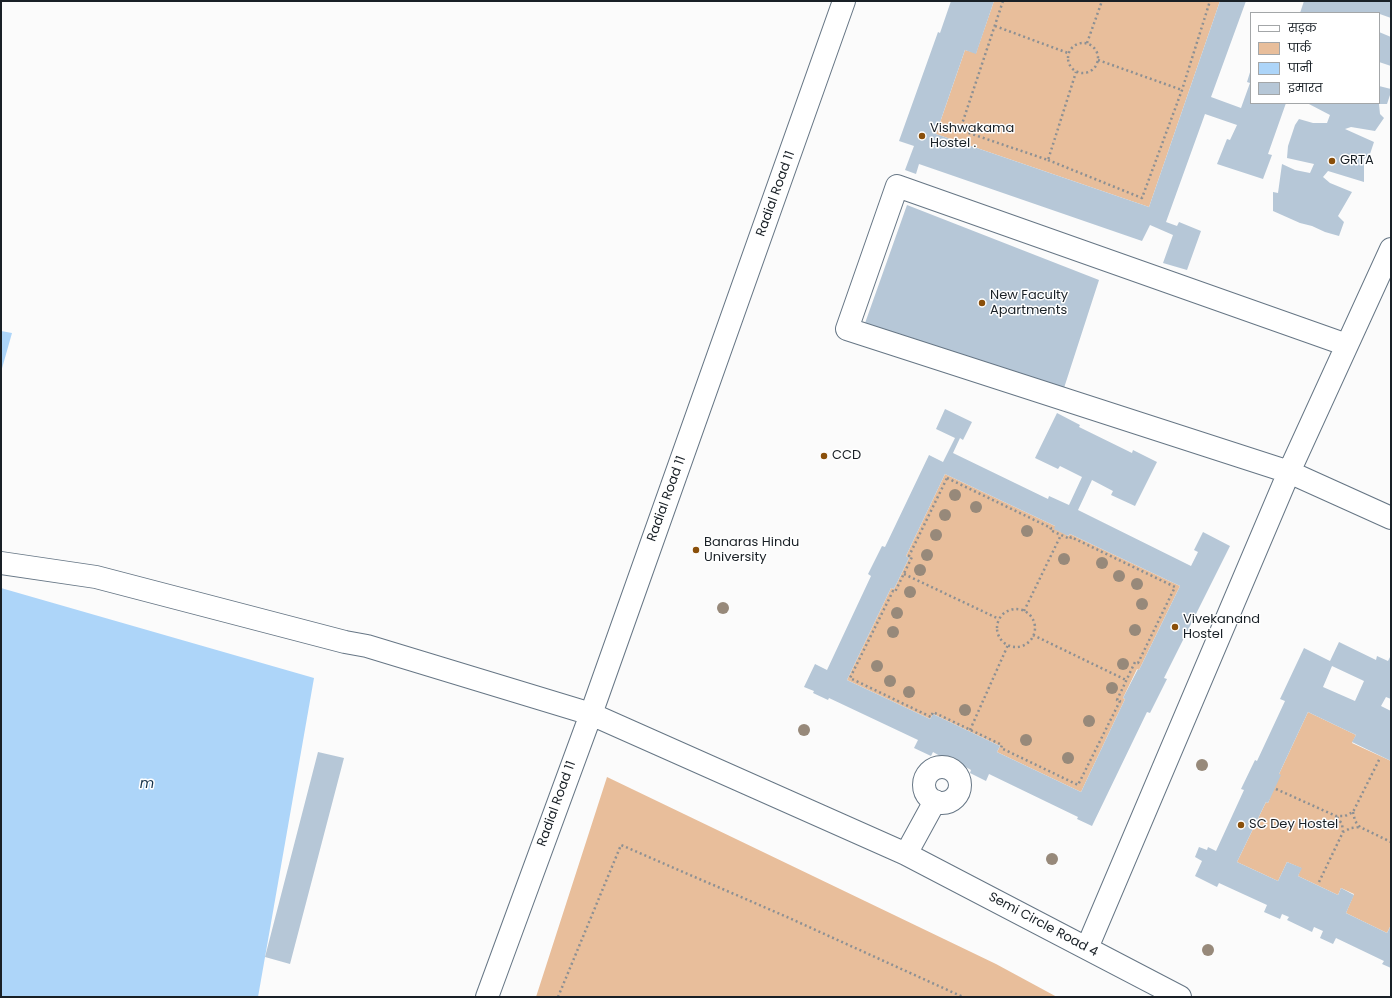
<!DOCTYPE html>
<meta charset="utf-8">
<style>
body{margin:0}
#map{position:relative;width:1392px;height:998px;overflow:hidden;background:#fbfbfb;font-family:Poppins,"Noto Sans Devanagari",sans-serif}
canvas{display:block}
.frame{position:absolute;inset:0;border:2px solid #192026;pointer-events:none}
.legend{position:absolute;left:1250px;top:12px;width:130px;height:92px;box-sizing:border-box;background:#fff;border:1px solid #a3a6a8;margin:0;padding:5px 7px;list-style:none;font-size:12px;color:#192026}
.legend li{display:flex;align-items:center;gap:8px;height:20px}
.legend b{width:20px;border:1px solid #a3a6a8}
</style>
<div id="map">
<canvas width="1392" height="998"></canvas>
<div class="frame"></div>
<ul class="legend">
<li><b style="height:5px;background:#fff"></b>सड़क</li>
<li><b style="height:11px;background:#e8be9b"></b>पार्क</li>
<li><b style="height:11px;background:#add5f9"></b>पानी</li>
<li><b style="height:11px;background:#b6c7d7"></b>इमारत</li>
</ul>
</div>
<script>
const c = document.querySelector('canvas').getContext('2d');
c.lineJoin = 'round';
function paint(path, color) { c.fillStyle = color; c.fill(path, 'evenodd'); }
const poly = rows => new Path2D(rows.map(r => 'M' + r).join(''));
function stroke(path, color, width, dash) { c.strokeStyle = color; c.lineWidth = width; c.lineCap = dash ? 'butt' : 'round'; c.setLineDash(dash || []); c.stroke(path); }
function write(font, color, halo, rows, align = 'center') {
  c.font = font + ' Poppins,sans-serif'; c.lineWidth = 3; c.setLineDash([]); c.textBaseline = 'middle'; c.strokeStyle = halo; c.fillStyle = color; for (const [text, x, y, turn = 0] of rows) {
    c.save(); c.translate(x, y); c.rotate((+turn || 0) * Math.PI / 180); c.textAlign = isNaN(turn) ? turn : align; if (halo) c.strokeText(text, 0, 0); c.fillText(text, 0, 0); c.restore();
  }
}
const green = poly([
 [994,1,1220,1,1149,207,936,134,965,50,976,53],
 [945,474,1055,526,1068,536,1070,534,1180,586,1139,670,1137,669,1123,698,1125,699,1081,792,997,752,1000,746,933,714,930,719,847,680,891,588,894,589,909,558,906,556],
 [1308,712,1356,735,1352,743,1391,761,1391,925,1387,933,1346,913,1354,894,1341,888,1338,895,1298,876,1301,868,1287,862,1278,881,1237,862,1266,802,1268,803,1279,774],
 [607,777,996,964,1057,997,536,997]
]);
const water = poly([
 [1,331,12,333,1,372],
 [1,588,314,678,258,997,1,997]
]);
const building = poly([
 [951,1,994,1,976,54,965,50,936,134,1149,207,1220,1,1246,1,1211,97,1241,108,1250,83,1247,82,1251,69,1251,103,1286,103,1268,154,1272,155,1263,179,1217,164,1227,139,1230,140,1237,125,1205,114,1166,222,1177,226,1179,222,1201,231,1187,270,1163,263,1173,235,1150,225,1142,241,919,164,916,174,905,170,914,146,899,141,938,32,940,33],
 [1304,1,1391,1,1391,18,1377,13,1300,13],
 [1379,32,1391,37,1391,66,1379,62],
 [1379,86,1391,89,1391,92,1387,104,1379,104,1380,114,1384,118,1375,131,1351,127,1345,129,1374,142,1370,154,1364,159,1364,182,1328,171,1323,177,1330,183,1352,192,1338,216,1344,222,1339,236,1325,232,1312,226,1300,223,1273,211,1273,192,1278,193,1282,164,1295,170,1310,173,1314,164,1287,158,1288,146,1295,125,1299,119,1313,123,1327,123,1330,115,1307,103,1379,103],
 [907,205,1099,280,1064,388,864,326],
 [945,409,972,422,963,440,960,438,953,453,1048,499,1049,496,1069,505,1082,477,1060,466,1058,469,1035,458,1057,413,1080,425,1079,427,1132,453,1133,450,1157,462,1135,506,1111,495,1113,491,1092,480,1078,510,1191,566,1198,552,1194,550,1203,532,1230,546,1164,678,1167,679,1150,713,1147,712,1092,826,1077,819,1078,817,989,774,986,781,970,773,971,770,964,766,961,771,938,759,940,756,933,752,931,756,914,748,918,740,829,698,828,700,813,693,814,691,804,687,815,664,827,670,871,576,868,574,882,546,885,547,929,455,943,462,955,438,936,429],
 [945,474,1055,526,1054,529,1068,536,1070,534,1180,586,1139,670,1138,669,1123,698,1125,699,1081,792,997,752,1000,746,933,714,930,719,847,680,891,588,894,589,909,558,906,556],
 [1339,642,1376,660,1377,656,1388,661,1391,655,1391,699,1386,697,1381,706,1391,711,1391,761,1352,742,1356,735,1308,712,1279,774,1281,775,1268,803,1266,802,1237,862,1278,881,1287,862,1302,868,1298,876,1338,895,1341,888,1354,895,1346,913,1387,933,1391,925,1391,968,1382,964,1384,961,1336,938,1333,944,1320,938,1323,931,1314,927,1312,932,1287,920,1289,917,1282,914,1280,919,1264,912,1267,905,1219,883,1217,887,1195,876,1202,861,1195,857,1199,847,1207,850,1208,847,1216,851,1244,790,1241,789,1255,760,1257,761,1285,701,1280,699,1304,648,1330,661],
 [1332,666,1364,681,1355,701,1323,687],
 [318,752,344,758,290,964,265,957]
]);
const path = poly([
 [1003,1,960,130,1048,160,1076,72],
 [995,26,1068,53],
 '1068 58a15 15 0 1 1 30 0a15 15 0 1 1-30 0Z',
 [1087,43,1102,1],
 [1098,60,1182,90],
 [1048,160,1142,198,1182,90,1210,1],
 [947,478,1051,528,1050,530,1070,539,1071,537,1175,587,1138,663,1135,662,1117,700,1120,701,1078,785,1001,748,1002,745,933,712,931,717,850,678,893,591,895,592,912,557,909,556,947,478],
 [904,574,999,619],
 '997 628a19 19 0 1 1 38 0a19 19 0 1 1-38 0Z',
 [1024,611,1061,535],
 [1033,635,1126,680],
 [970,730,1008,645],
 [1276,789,1336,816,1345,816,1353,812,1380,758],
 [1353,812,1355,821,1360,827,1391,842],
 [1337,817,1342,824,1343,832],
 [1319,882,1343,832,1351,828,1360,827],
 [558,997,621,845,787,917,963,997]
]);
const minor = poly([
 [1347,345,897,186,847,329,1289,472,1391,518],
 [1,563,96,577,345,642,367,646,591,714,906,854,1180,997],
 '924 785a18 18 0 1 1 36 0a18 18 0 1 1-36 0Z',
 [906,854,935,801],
 [1087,948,1289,472,1391,249],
 [487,997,591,714,844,1]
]);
const trees = [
 [955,495],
 [976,507],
 [945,515],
 [1027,531],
 [936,535],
 [927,555],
 [1064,559],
 [1102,563],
 [920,570],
 [1119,576],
 [1137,584],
 [910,592],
 [1142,604],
 [723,608],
 [897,613],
 [1135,630],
 [893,632],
 [1123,664],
 [877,666],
 [890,681],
 [1112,688],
 [909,692],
 [965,710],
 [1089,721],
 [804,730],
 [1026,740],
 [1068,758],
 [1202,765],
 [1052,859],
 [1208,950]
];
const markers = [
 [922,136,4,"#8a4f0a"],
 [1332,161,4,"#8a4f0a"],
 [982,303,4,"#8a4f0a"],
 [824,456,4,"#8a4f0a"],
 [696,550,4,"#8a4f0a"],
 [1175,627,4,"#8a4f0a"],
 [1241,825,4,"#8a4f0a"]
];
const poiNames = [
 ["Vishwakama",930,129],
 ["Hostel .",930,144],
 ["GRTA",1340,161],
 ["New Faculty",990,296],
 ["Apartments",990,311],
 ["CCD",832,456],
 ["Banaras Hindu",704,543],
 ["University",704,558],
 ["Vivekanand",1183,620],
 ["Hostel",1183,635],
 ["SC Dey Hostel",1249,825]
];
const streetNames = [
 ["Radial Road 11",776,194,-70],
 ["Radial Road 11",667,499,-70],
 ["Radial Road 11",557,804,-70],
 ["Semi Circle Road 4",1043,925,28]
];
const waterNames = [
 ["m",147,784]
];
paint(green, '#e8be9b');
paint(water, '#add5f9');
paint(building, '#b6c7d7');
stroke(minor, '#667685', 24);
stroke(path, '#8d9093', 2.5, [2, 3]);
stroke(minor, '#fff', 22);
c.fillStyle = '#97897a';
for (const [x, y] of trees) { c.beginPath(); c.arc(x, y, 6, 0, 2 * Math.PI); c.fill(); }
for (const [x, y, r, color] of markers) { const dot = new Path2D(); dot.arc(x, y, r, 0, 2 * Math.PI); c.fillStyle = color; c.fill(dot); stroke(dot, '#fff', 1.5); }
write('13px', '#192026', '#fff', poiNames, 'left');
write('13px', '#192026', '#fff', streetNames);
write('italic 14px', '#15324a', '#fff', waterNames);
</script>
